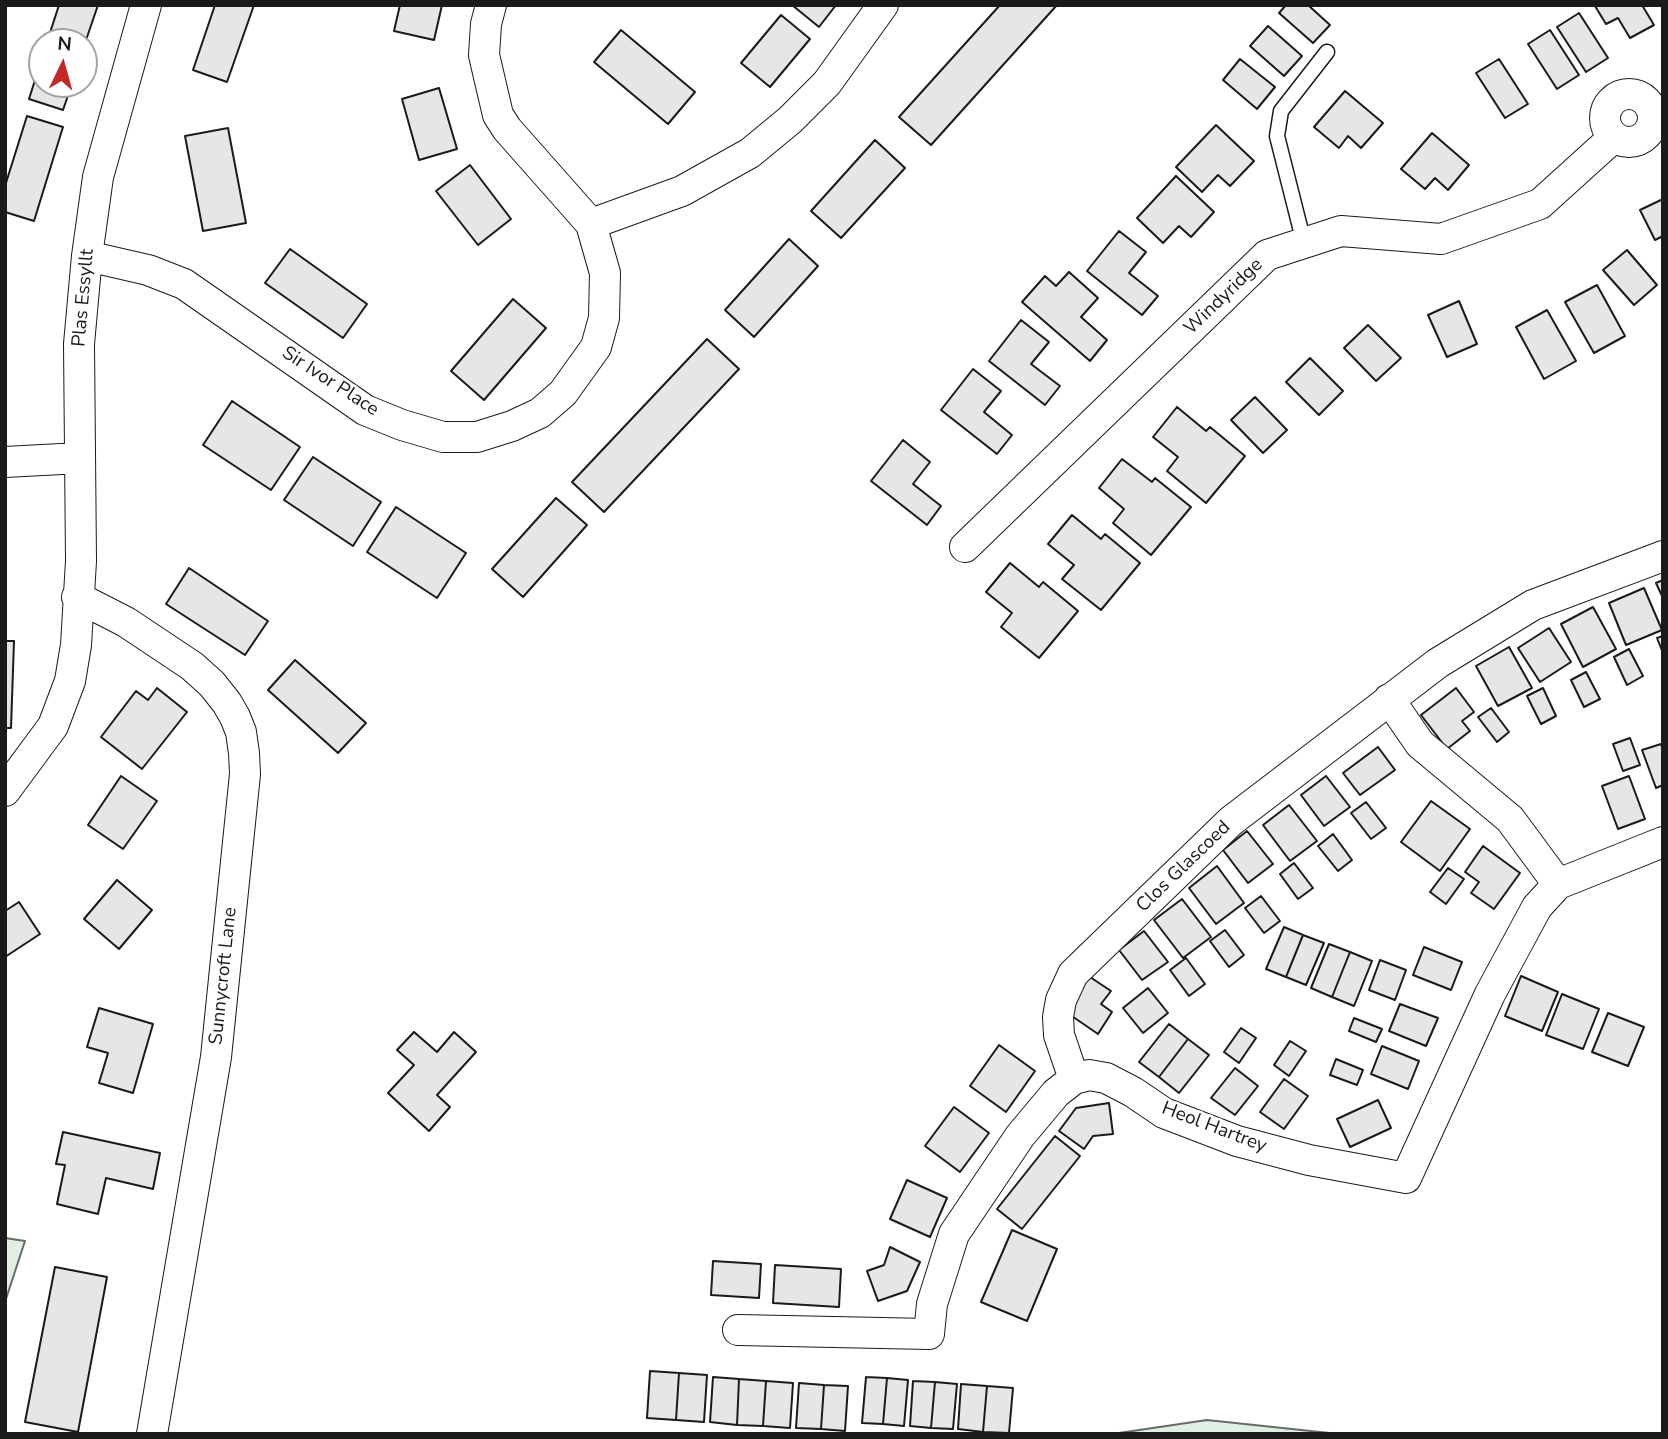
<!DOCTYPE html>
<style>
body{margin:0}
#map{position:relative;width:1668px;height:1439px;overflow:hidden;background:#fff;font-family:"Nunito Sans",sans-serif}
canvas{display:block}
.frame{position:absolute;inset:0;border:7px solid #1a1a1a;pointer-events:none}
.north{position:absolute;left:28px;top:28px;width:70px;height:70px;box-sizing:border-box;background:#fff;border:2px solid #a3a3a3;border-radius:50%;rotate:5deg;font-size:19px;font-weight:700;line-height:28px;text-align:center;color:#1a1a1a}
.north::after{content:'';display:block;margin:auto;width:24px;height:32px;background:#c62828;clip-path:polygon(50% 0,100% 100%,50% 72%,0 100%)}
</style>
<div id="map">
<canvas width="1668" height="1439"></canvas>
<div class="frame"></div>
<div class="north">N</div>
</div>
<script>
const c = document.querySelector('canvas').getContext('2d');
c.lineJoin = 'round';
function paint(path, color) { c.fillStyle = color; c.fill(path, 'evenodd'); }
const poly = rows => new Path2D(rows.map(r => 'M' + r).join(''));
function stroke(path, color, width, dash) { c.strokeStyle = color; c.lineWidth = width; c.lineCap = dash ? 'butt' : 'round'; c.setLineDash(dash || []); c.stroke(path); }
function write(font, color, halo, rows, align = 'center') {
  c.font = font + ' "Nunito Sans",sans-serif'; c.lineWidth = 5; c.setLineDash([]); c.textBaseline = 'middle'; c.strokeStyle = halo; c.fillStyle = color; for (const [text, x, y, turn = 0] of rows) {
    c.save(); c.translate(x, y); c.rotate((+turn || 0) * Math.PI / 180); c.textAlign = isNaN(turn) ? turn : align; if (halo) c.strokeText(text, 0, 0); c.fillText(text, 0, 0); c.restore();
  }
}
const green = poly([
 [5,1238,25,1241,5,1302,5,1238],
 [1207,1420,1339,1434,1112,1434,1207,1420]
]);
const building = poly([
 [59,5,98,5,84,46,84,42,47,42,59,5],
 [215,5,254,5,227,82,193,70,215,5],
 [400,5,442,5,434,40,394,31,400,5],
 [792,5,836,5,819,27,792,5],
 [1000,5,1057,5,931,145,899,117,1000,5],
 [1286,5,1308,5,1330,25,1313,43,1279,13,1286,5],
 [1642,5,1654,25,1630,38,1618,18,1606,24,1595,6,1642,5],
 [1579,13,1608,58,1586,72,1557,27,1579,13],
 [781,15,810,39,770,87,741,63,781,15],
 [1268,26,1302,56,1284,76,1250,46,1268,26],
 [621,30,695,92,668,124,594,62,621,30],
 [1550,30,1579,75,1557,89,1528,44,1550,30],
 [42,58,42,84,72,84,63,110,29,99,42,58],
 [1240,59,1275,87,1257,109,1223,80,1240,59],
 [1499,59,1528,104,1505,118,1476,73,1499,59],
 [439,88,457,149,419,160,402,99,439,88],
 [1345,91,1383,123,1361,148,1348,136,1339,148,1314,127,1345,91],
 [27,116,63,127,34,221,5,212,5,186,27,116],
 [1216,125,1254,161,1230,186,1218,175,1202,192,1176,167,1216,125],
 [228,128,246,223,203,231,185,136,228,128],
 [1432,133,1469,165,1448,190,1435,178,1425,189,1401,169,1432,133],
 [875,140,905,168,841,238,811,211,875,140],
 [470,165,511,219,478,245,436,191,470,165],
 [1176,176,1214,212,1191,237,1179,226,1163,243,1137,218,1176,176],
 [1663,199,1663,236,1655,240,1640,210,1663,199],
 [1119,231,1146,252,1129,273,1158,296,1142,315,1087,271,1119,231],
 [789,239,818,266,754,337,725,310,789,239],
 [290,249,367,304,343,338,265,283,290,249],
 [1627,250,1657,285,1634,305,1603,270,1627,250],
 [1069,272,1098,298,1081,317,1107,340,1090,361,1022,302,1045,276,1056,286,1069,272],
 [1597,285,1625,336,1594,353,1565,302,1597,285],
 [513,299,546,328,484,400,451,371,513,299],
 [1459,301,1477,344,1447,357,1428,315,1459,301],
 [1547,310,1576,361,1544,379,1516,327,1547,310],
 [1021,320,1049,342,1031,364,1060,386,1045,405,989,361,1021,320],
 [1368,325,1401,358,1376,381,1344,348,1368,325],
 [707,339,739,369,604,512,572,482,707,339],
 [1310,358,1343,391,1319,415,1286,382,1310,358],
 [973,369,1001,391,984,412,1012,435,997,454,941,410,973,369],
 [1255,397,1287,430,1263,453,1231,420,1255,397],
 [232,401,300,447,271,490,203,445,232,401],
 [1177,407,1206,431,1210,427,1245,456,1206,503,1167,471,1178,457,1153,437,1177,407],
 [903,440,930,462,913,484,941,506,927,525,871,481,903,440],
 [313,457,381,502,353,546,284,500,313,457],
 [1122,459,1152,482,1155,478,1191,507,1151,555,1113,523,1124,509,1099,488,1122,459],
 [556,498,587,525,523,597,492,569,556,498],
 [396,507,466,553,437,598,367,552,396,507],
 [1072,515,1101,539,1105,534,1140,563,1101,610,1062,579,1074,565,1048,544,1072,515],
 [1010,563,1039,587,1043,582,1078,611,1039,658,1001,627,1012,613,986,592,1010,563],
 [189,568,268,621,245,655,166,604,189,568],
 [1663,580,1663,598,1656,583,1663,580],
 [1644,588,1662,630,1626,645,1609,603,1644,588],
 [1593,607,1616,649,1583,667,1561,624,1593,607],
 [1549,628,1571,662,1540,682,1518,648,1549,628],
 [1663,636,1663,653,1657,638,1663,636],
 [5,641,14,641,11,728,5,728,5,641],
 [1509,647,1532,688,1498,706,1476,666,1509,647],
 [1629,649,1643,676,1627,685,1614,657,1629,649],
 [295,660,366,723,338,753,268,690,295,660],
 [1586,672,1600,699,1584,707,1571,680,1586,672],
 [157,688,187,712,142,769,101,737,136,691,148,700,157,688],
 [1456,688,1474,712,1462,721,1470,731,1447,749,1421,715,1456,688],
 [1543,688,1556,716,1541,724,1527,696,1543,688],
 [1491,708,1509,732,1497,742,1478,717,1491,708],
 [1630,738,1640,765,1623,771,1613,744,1630,738],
 [1661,744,1663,749,1663,785,1656,788,1642,750,1661,744],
 [1378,747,1395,770,1360,795,1343,773,1378,747],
 [121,776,157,801,123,849,88,825,121,776],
 [1326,776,1350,807,1324,826,1301,795,1326,776],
 [1629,776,1645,819,1618,829,1602,786,1629,776],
 [1431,801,1470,829,1440,871,1401,842,1431,801],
 [1366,802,1386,828,1371,839,1351,813,1366,802],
 [1289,805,1317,841,1290,861,1263,825,1289,805],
 [1247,831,1273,864,1248,883,1223,850,1247,831],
 [1333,834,1352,860,1338,871,1318,846,1333,834],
 [1483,846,1520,873,1494,909,1471,893,1479,882,1465,872,1483,846],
 [1294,863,1313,888,1298,899,1280,874,1294,863],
 [1217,866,1244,903,1216,924,1189,888,1217,866],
 [1448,868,1464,879,1446,904,1430,892,1448,868],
 [117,880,152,910,119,949,84,919,117,880],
 [1261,896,1280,921,1264,933,1245,908,1261,896],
 [1182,899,1211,937,1183,958,1154,920,1182,899],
 [19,902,40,934,5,957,5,911,19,902],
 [1284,927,1303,935,1286,977,1266,969,1284,927],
 [1225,930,1244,955,1229,967,1210,941,1225,930],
 [1144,931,1168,962,1142,980,1119,950,1144,931],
 [1303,935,1324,943,1306,985,1286,977,1303,935],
 [1329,944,1350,952,1332,997,1311,988,1329,944],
 [1424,947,1462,962,1451,990,1413,975,1424,947],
 [1350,952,1372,961,1354,1006,1332,997,1350,952],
 [1186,958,1205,984,1189,996,1170,970,1186,958],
 [1380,960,1406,970,1395,1000,1369,990,1380,960],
 [1087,975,1111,991,1101,1004,1112,1012,1098,1034,1063,1010,1087,975],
 [1521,976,1558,992,1542,1031,1505,1016,1521,976],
 [1148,988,1168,1013,1143,1033,1123,1008,1148,988],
 [1562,994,1599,1009,1583,1049,1546,1035,1562,994],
 [1400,1004,1438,1018,1426,1046,1389,1031,1400,1004],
 [99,1008,153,1024,133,1093,99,1083,108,1053,87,1047,99,1008],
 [1608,1013,1644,1027,1628,1066,1592,1052,1608,1013],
 [1354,1018,1382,1029,1376,1042,1349,1031,1354,1018],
 [1169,1024,1188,1039,1159,1077,1139,1062,1169,1024],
 [1241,1028,1256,1038,1239,1063,1224,1052,1241,1028],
 [414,1032,437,1052,454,1032,476,1052,437,1095,450,1107,429,1131,388,1093,414,1065,397,1050,414,1032],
 [1188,1039,1209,1055,1179,1093,1159,1077,1188,1039],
 [1290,1041,1306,1051,1289,1076,1274,1065,1290,1041],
 [999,1045,1035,1071,1006,1112,970,1086,999,1045],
 [1382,1046,1419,1061,1408,1089,1371,1074,1382,1046],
 [1336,1059,1363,1070,1357,1085,1330,1075,1336,1059],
 [1235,1068,1258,1086,1235,1115,1211,1098,1235,1068],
 [1284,1079,1308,1096,1284,1129,1260,1112,1284,1079],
 [1378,1100,1391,1128,1350,1147,1337,1119,1378,1100],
 [1109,1103,1113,1134,1093,1136,1084,1149,1059,1131,1076,1108,1109,1103],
 [954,1107,989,1133,960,1172,925,1146,954,1107],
 [63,1132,160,1153,153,1189,106,1178,98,1214,57,1204,65,1165,56,1164,63,1132],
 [1055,1136,1080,1156,1022,1229,997,1209,1055,1136],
 [907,1180,947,1198,930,1237,890,1219,907,1180],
 [1012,1230,1057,1249,1027,1321,981,1302,1012,1230],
 [890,1247,920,1262,907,1291,878,1301,867,1271,884,1265,890,1247],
 [713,1261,761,1264,759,1298,711,1295,713,1261],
 [775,1265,841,1269,839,1307,773,1303,775,1265],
 [55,1267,107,1277,78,1432,25,1422,55,1267],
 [650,1371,679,1373,676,1420,647,1418,650,1371],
 [679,1373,707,1375,704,1422,676,1420,679,1373],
 [713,1377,739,1379,737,1425,710,1422,713,1377],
 [866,1377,887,1378,883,1424,862,1423,866,1377],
 [887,1378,908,1380,904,1426,883,1424,887,1378],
 [739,1379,766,1381,763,1426,737,1425,739,1379],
 [766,1381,793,1383,790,1428,763,1426,766,1381],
 [913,1381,935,1382,931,1428,910,1426,913,1381],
 [935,1382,957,1384,953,1429,931,1428,935,1382],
 [799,1383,824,1385,821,1429,796,1428,799,1383],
 [961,1384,987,1386,983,1432,958,1429,961,1384],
 [824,1385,848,1386,845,1431,821,1429,824,1385],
 [987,1386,1013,1388,1009,1433,983,1432,987,1386]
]);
const lane = poly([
 [1304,243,1277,136,1281,111,1327,52]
]);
const street = poly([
 '1605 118a24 24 0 1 1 48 0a24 24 0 1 1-48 0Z',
 [591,224,682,191,750,153,790,120,827,83,883,5],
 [87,256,148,270,184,284,365,410,402,425,443,437,477,437,512,426,540,413,563,393,596,347,604,318,605,273,591,224,507,129,498,115,484,55,486,24,491,5],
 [5,462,80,458],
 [965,547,1267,255,1341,231,1441,239,1540,204,1614,137],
 [77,597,126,622,192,666,212,684,227,703,235,717,241,732,244,753,245,774,216,1057,152,1434],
 [1389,699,1420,744,1510,819,1558,884],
 [5,791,53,726,70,681,76,645,81,561,79,344,87,256,98,177,146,5],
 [1074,1079,1059,1035,1058,1017,1061,1000,1073,974,1231,821,1438,663,1533,605,1663,556],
 [738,1330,929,1334,932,1304,954,1234,1020,1136,1056,1093,1074,1079,1089,1075,1106,1078,1133,1092,1164,1113,1237,1141,1309,1160,1406,1178,1490,994,1537,907,1558,884,1663,842]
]);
const streetNames = [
 ["Windyridge",1224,297,-44],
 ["Plas Essyllt",84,298,-85],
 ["Sir Ivor Place",330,382,33],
 ["Clos Glascoed",1184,867,-44],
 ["Sunnycroft Lane",224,976,-84],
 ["Heol Hartrey",1214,1128,21]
];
paint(green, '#e0efe3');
stroke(green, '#6a6a6a', 2);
paint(building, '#e6e6e6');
stroke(building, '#1a1a1a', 2);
stroke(lane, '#1a1a1a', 17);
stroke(street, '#1a1a1a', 32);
stroke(lane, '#fff', 14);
stroke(street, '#fff', 30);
write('19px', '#1a1a1a', '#fff', streetNames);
</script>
